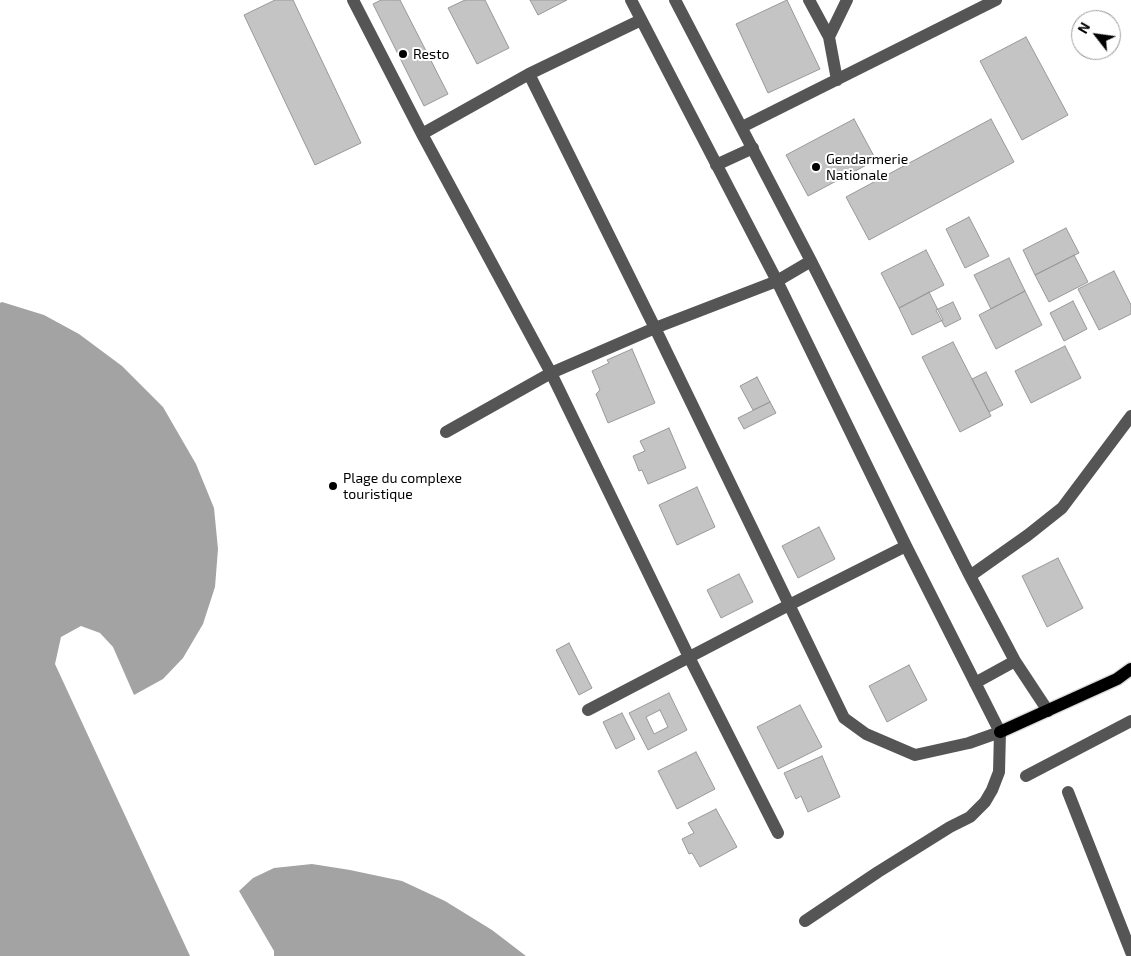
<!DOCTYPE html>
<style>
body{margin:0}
#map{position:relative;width:1131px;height:956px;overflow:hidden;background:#fff;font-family:"Exo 2",sans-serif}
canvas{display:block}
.north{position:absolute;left:1071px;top:10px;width:50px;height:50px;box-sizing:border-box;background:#fff;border:1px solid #999;border-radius:50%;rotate:300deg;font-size:14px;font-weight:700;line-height:20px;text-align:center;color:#000}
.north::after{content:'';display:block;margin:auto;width:18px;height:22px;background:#000;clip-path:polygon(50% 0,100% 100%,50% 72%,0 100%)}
</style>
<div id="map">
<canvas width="1131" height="956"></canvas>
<div class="north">N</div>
</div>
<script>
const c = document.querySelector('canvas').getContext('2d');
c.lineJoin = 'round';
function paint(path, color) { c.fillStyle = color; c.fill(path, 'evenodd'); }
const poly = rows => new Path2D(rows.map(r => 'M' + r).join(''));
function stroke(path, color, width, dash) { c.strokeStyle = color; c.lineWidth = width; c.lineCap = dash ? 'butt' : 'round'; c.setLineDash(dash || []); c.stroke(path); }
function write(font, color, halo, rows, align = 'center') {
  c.font = font + ' "Exo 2",sans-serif'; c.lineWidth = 4; c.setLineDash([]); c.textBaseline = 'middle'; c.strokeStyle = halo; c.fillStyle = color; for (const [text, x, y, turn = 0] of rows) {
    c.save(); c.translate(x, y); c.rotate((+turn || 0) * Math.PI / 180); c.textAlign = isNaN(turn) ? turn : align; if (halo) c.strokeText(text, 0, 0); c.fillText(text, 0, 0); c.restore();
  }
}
const water = poly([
 [2,302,44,315,79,334,122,366,163,407,196,464,214,508,218,549,215,587,203,624,183,658,163,679,134,695,113,647,100,633,81,626,61,637,55,664,190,956,0,956,0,303],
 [312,864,350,870,402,881,445,901,492,930,526,956,274,956,274,951,239,891,253,878,274,868]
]);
const building = poly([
 [275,0,293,0,361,143,315,165,244,15,275,0],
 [381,0,400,0,448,94,424,106,373,4,381,0],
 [465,0,485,0,509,48,477,64,448,8,465,0],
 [530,0,567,0,538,15,530,0],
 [787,0,820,69,768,93,736,24,787,0],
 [1026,37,1068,115,1022,140,980,61,1026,37],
 [854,119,876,160,808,196,786,155,854,119],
 [991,119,1014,162,869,240,846,197,991,119],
 [969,217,989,256,965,268,946,229,969,217],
 [1066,228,1079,253,1035,275,1023,250,1066,228],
 [926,250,944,285,899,308,881,273,926,250],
 [1074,255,1088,282,1049,302,1035,275,1074,255],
 [1009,258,1025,291,991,309,974,275,1009,258],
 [1114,271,1131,305,1131,314,1099,330,1078,289,1114,271],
 [1025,291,1042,325,996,349,979,315,1025,291],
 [929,292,943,320,912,335,899,308,929,292],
 [1073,301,1087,329,1064,341,1050,313,1073,301],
 [953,302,961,319,945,327,936,310,953,302],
 [953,342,991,416,960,432,922,357,953,342],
 [1065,346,1081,378,1031,403,1015,371,1065,346],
 [632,349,655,403,608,423,596,394,600,390,592,371,609,363,607,360,632,349],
 [986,372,1003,405,989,412,972,379,986,372],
 [757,377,770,402,753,410,740,386,757,377],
 [770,402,776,413,744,429,738,418,770,402],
 [669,428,686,468,648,484,642,470,639,471,633,456,645,451,640,441,669,428],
 [697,487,715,527,677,545,659,505,697,487],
 [819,527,835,559,798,578,782,546,819,527],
 [1058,558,1083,608,1047,627,1022,576,1058,558],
 [739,574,753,602,721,618,707,590,739,574],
 [569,643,592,688,579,695,556,650,569,643],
 [909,665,927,700,887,722,869,686,909,665],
 [669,693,687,730,648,750,629,713,669,693],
 [800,705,822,747,778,769,757,727,800,705],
 [660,710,668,727,654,734,646,717,660,710],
 [622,713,635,739,616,749,603,722,622,713],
 [696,752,715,789,677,809,658,771,696,752],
 [822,756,840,797,808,812,801,796,796,799,784,773,822,756],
 [716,809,737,847,700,867,692,853,689,854,682,839,694,833,688,823,716,809]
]);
const minor = poly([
 [353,0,422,134,551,373,689,657,778,833],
 [631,0,777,281,906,546,1000,732,999,772,992,790,985,802,970,817,950,827,878,872,805,921],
 [675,0,811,261,970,576,1015,661,1048,711],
 [809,0,829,37,837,80],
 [829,37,847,0],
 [529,74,655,328,844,718,866,734,915,755,969,743,1000,732],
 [742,127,996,0],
 [422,134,529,74,641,20],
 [716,165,753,148],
 [446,432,551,373,655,328,777,281,811,261],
 [970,576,1028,535,1062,508,1131,416],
 [975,683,1015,661],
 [588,710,789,605,906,546],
 [1026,776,1131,721],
 [1068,792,1131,952]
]);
const major = poly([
 [1000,732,1117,679,1131,669]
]);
const markers = [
 [403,54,5,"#000"],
 [816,167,5,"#000"],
 [333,486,5,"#000"]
];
const poiNames = [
 ["Resto",413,54],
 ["Gendarmerie",826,159],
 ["Nationale",826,175],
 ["Plage du complexe",343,478],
 ["touristique",343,494]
];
paint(water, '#a3a3a3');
paint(building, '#c4c4c4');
stroke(building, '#999', 1);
stroke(major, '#dbdbdb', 15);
stroke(minor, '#555', 12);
stroke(major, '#000', 12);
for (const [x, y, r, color] of markers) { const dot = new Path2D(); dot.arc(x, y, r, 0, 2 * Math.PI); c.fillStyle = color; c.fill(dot); stroke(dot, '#fff', 2); }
write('14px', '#000', '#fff', poiNames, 'left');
</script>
